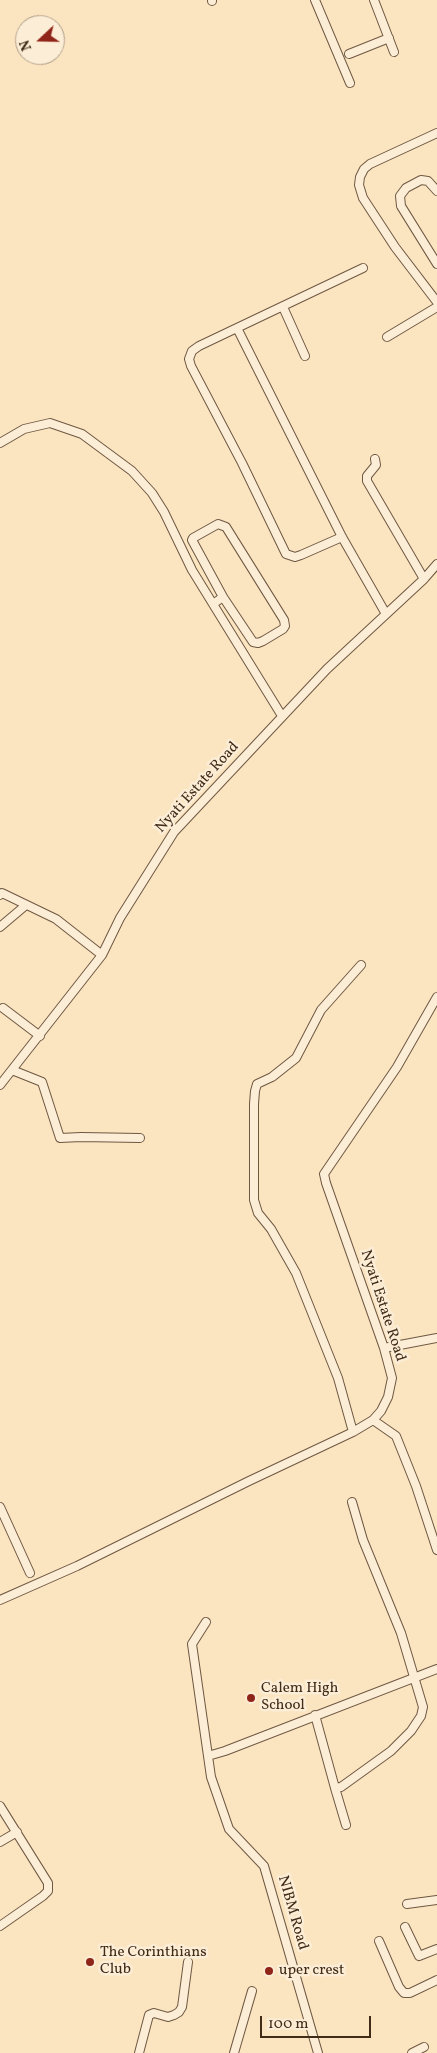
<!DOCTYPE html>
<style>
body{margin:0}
#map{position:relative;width:437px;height:2053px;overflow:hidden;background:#fbe4c0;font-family:Vollkorn,serif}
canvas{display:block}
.north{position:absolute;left:15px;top:15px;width:50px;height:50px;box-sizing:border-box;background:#fcedd6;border:1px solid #b19f8a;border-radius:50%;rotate:249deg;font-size:14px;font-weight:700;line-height:20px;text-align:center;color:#402a18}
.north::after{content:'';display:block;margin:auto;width:18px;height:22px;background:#8f2418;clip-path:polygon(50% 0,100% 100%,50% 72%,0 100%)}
.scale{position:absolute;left:260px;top:2016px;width:111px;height:22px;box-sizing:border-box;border:2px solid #402a18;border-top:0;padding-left:6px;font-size:15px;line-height:18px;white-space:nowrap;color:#402a18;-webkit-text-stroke:4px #fcedd6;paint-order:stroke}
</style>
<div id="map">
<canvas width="437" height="2053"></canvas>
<div class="north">N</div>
<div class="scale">100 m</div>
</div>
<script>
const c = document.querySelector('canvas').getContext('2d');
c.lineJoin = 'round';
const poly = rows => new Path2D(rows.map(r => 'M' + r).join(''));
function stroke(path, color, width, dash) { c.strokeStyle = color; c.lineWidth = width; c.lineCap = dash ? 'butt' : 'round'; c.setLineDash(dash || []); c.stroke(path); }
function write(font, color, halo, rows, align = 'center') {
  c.font = font + ' Vollkorn,serif'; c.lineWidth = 5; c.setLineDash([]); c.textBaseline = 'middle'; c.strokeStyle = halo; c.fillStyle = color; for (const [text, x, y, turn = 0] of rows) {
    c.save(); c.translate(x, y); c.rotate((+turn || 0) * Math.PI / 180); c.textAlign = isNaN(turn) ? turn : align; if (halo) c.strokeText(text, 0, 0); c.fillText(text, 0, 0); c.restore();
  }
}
const minor = poly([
 [212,0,212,1],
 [315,0,350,83],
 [374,0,394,52],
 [349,54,389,38],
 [437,133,370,164,364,169,360,177,359,185,363,198,395,247,437,302],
 [437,191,428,181,421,180,406,188,400,196,401,206,437,264],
 [283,307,305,356],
 [237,328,342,537,386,614],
 [387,337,437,307],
 [0,443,24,429,50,423,82,434,132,471,152,493,164,512,192,570,282,716],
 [375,459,376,465,367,476,367,481,424,579],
 [342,537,301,555,295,557,286,554,242,463,191,366,189,359,192,351,199,346,363,268],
 [213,604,223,597,192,540,193,538,218,524,226,527,284,620,285,626,283,629,263,641,258,643,253,642,223,597],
 [0,895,2,893,56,919,102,955],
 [0,927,26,905],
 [3,1008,40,1036],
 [12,1070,42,1082,60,1138,81,1137,140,1138],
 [0,1085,102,955,120,918,174,832,327,669,424,579,437,564],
 [384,1348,437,1338],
 [373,1420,396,1436,416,1486,437,1550],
 [353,1432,338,1378,296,1273,271,1229,258,1213,254,1200,254,1104,255,1091,257,1084,272,1077,296,1058,321,1010,361,965],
 [0,1507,30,1573],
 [0,1600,77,1566,249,1481,353,1432,373,1420,381,1411,388,1397,392,1378,384,1348,326,1183,324,1174,397,1067,437,997],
 [206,1622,192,1644,211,1777,229,1829,264,1866,318,2053],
 [315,1715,335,1788,341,1787,391,1751,411,1731,421,1716,423,1707,401,1633,363,1540,352,1502],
 [208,1756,225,1751,437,1669],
 [335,1788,346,1825],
 [0,1806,48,1883,48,1891,43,1896,0,1926],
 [0,1842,17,1832],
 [407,1904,437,1900],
 [405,1927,419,1956,437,1949],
 [379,1941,399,1987,404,1993,410,1993,437,1980],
 [139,2053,149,2015,154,2013,168,2017,174,2015,179,2012,182,2007,188,1962],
 [234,2053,252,1991],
 [412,2053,424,2047]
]);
const markers = [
 [251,1698,5,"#8f2418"],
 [90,1962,5,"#8f2418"],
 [269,1971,5,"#8f2418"]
];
const streetNames = [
 ["Nyati Estate Road",198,788,-48],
 ["Nyati Estate Road",382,1306,72],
 ["NIBM Road",292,1913,74]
];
const poiNames = [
 ["Calem High",261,1689],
 ["School",261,1706],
 ["The Corinthians",100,1953],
 ["Club",100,1970],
 ["uper crest",279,1971]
];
stroke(minor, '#6f5842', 10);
stroke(minor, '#fcedd6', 8);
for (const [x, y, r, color] of markers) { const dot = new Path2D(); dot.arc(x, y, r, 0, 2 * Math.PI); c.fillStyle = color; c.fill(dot); stroke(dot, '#fcedd6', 2); }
write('15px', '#402a18', '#fcedd6', streetNames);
write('15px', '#402a18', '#fcedd6', poiNames, 'left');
</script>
